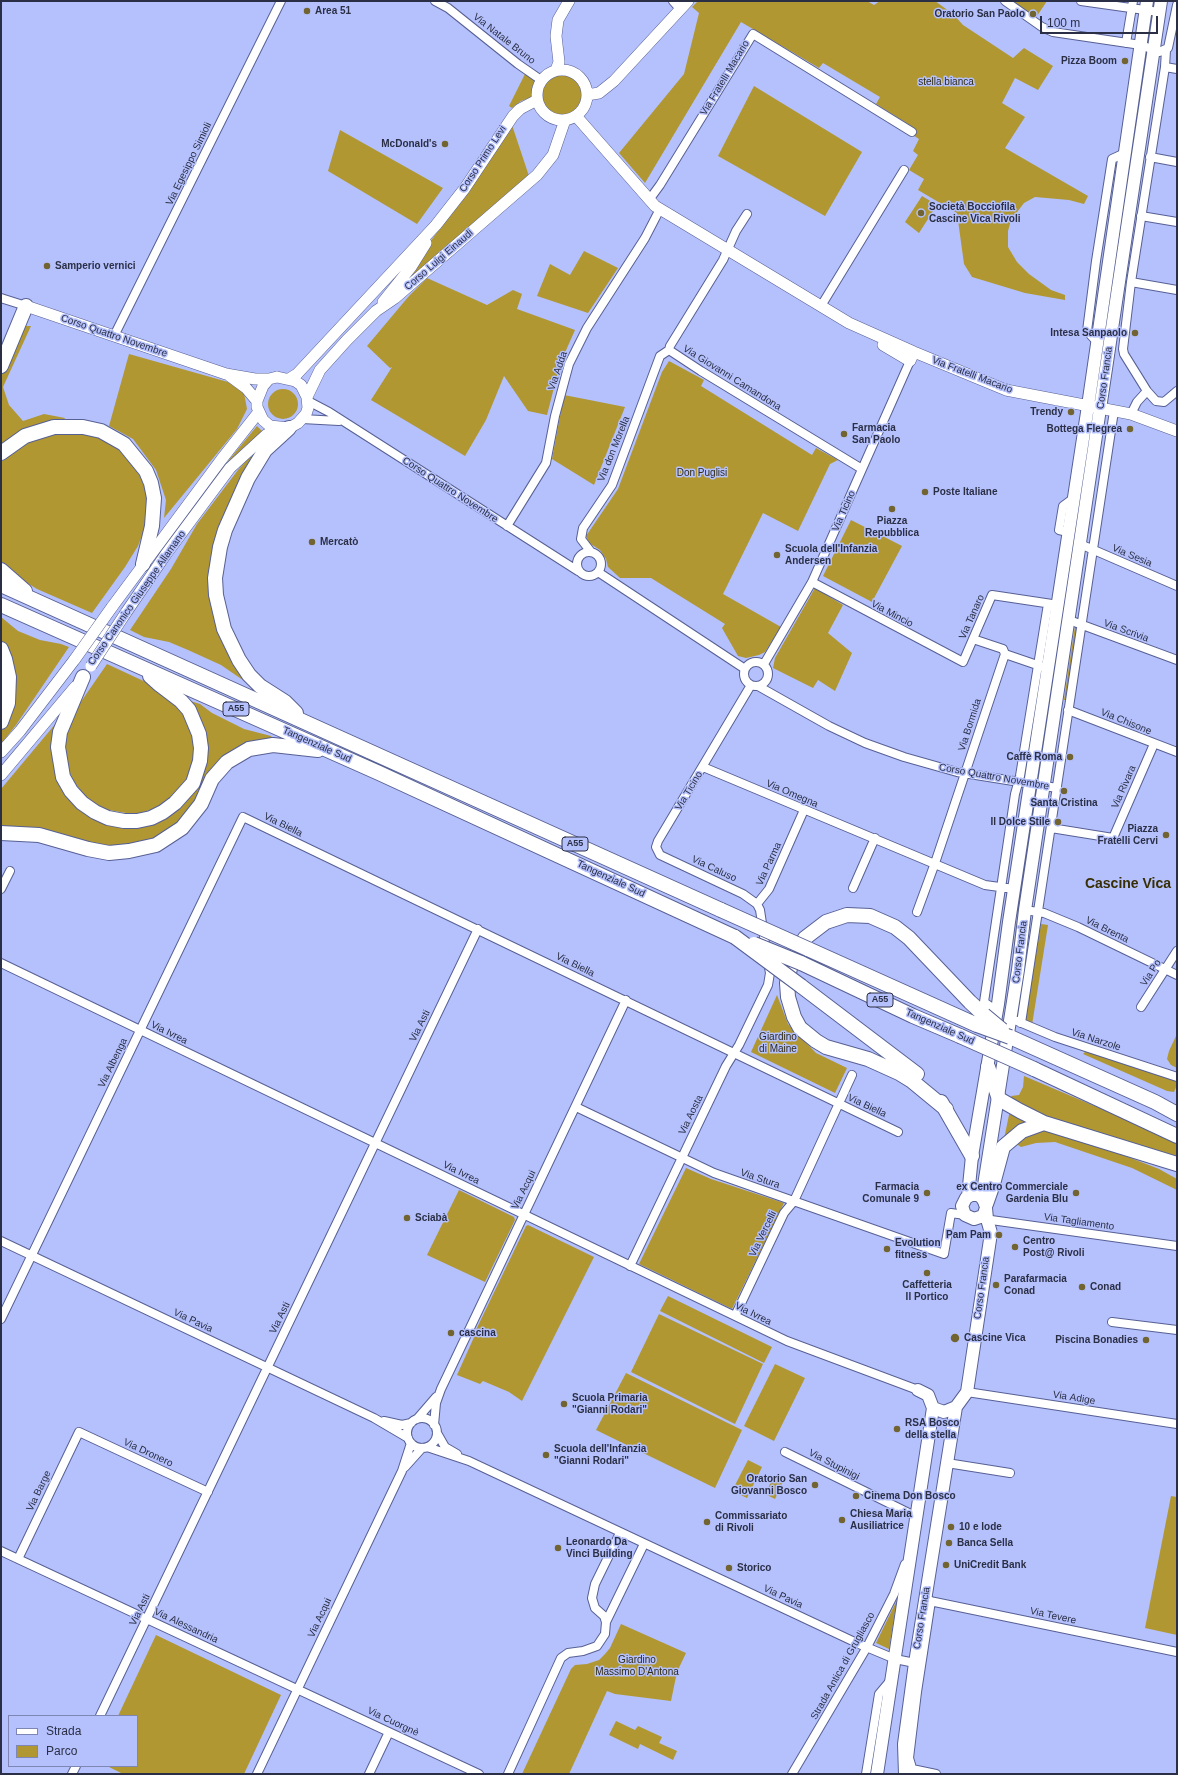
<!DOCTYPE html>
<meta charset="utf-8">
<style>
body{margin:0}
#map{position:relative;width:1178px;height:1775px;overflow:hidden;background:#b5c1fc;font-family:Helvetica,sans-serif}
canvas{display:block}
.frame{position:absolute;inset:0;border:2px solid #2b2f46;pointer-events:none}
.legend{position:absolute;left:8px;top:1715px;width:130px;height:52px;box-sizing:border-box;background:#b5c1fc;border:1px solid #7e87b3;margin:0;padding:5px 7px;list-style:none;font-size:12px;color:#2b2f46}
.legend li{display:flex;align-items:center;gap:8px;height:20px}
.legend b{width:20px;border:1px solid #7e87b3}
.scale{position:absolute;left:1040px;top:16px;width:118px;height:18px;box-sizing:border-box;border:2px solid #2b2f46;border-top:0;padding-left:5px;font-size:12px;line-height:14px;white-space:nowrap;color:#2b2f46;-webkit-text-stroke:3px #b5c1fc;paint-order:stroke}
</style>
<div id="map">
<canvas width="1178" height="1775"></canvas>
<div class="frame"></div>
<ul class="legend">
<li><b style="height:5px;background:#fff"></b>Strada</li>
<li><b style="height:11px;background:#b09731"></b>Parco</li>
</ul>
<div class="scale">100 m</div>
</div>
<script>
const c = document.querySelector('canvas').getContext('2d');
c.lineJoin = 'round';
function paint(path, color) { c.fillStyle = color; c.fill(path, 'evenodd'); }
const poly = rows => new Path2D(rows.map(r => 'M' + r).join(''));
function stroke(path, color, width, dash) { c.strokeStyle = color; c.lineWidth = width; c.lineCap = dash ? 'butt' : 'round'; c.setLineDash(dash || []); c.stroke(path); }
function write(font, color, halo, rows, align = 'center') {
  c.font = font + ' Helvetica,sans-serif'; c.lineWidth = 3; c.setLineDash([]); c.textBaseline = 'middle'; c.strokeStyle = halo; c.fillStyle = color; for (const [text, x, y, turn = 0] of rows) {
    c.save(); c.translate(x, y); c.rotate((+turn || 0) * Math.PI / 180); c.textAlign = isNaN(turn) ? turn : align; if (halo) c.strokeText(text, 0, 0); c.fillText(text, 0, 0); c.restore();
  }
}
const green = poly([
 [698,1,867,1,874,5,880,1,935,1,953,14,963,25,1013,58,1024,48,1053,66,1038,90,1015,78,1002,103,1025,117,1005,148,1088,196,1084,204,1069,200,1035,197,1024,203,1011,220,1008,231,1008,247,1017,262,1029,274,1051,290,1065,295,1065,300,1025,293,972,277,964,264,957,213,918,190,924,179,909,170,918,155,913,151,919,139,905,130,908,124,876,104,880,97,823,63,819,68,741,22,645,183,619,153,684,74,699,13,692,7],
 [1009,1,1047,1,1035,19],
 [1144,66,1146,68,1097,397,1093,397],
 '541 95a21 21 0 1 1 42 0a21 21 0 1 1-42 0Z',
 [525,74,536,81,532,87,532,97,521,101,512,108,509,106],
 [754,86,862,152,825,216,718,156],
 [511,122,529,176,519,191,405,281,430,242,462,198],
 [340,130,443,188,417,224,328,171],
 [922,196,937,205,919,233,905,222],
 [584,251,618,268,588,313,537,296,550,264,570,275],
 [427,278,487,305,513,290,522,294,517,309,575,330,560,364,547,415,528,411,504,376,486,420,465,456,371,400,392,367,390,368,367,346,409,296],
 [26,326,31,326,3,387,9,405,23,421,44,414,65,418,63,421,1,447,1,377,19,336],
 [129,354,228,382,244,393,247,409,237,429,164,518,166,500,156,470,133,439,109,426],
 [669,361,704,380,701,386,812,455,816,448,838,460,830,464,798,531,763,513,723,594,781,627,765,652,759,655,746,658,738,656,722,628,725,624,651,578,620,578,608,567,606,559,600,550,589,543,586,536,618,489,662,372],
 '268 404a15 15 0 1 1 30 0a15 15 0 1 1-30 0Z',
 [564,395,625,407,594,485,552,459],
 [1091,421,1093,421,1040,772,1038,771],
 [257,426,263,432,243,448,213,483,210,483],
 [65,432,89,434,110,443,126,456,142,479,147,494,147,511,144,530,138,546,125,567,92,613,37,589,19,578,1,561,1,462,22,446,43,436],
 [251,456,253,459,212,591,253,687,221,665,188,650,169,642,144,637,130,630,171,569,197,524,238,470],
 [851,520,902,546,872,602,823,576],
 [815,588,843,605,828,633,852,653,835,691,818,680,813,688,773,668,775,658],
 [1,617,18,631,40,640,61,644,69,647,16,725,1,744,1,732,5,725,5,648,1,640],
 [1077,625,1066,700,1064,700,1075,626],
 [107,664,150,684,163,692,182,712,189,725,193,739,194,754,192,766,187,779,167,801,155,808,141,813,126,813,108,810,96,805,85,796,75,783,68,769,66,754,66,739,70,723,78,706],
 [187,700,200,704,212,713,244,729,271,736,272,738,255,741,239,746,227,754,215,765,192,806,181,819,167,830,153,838,137,844,120,846,103,846,1,830,1,789,62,716,56,737,82,808,151,821,201,774],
 [1034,798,1036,799,1012,968,1015,935],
 [1041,924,1048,925,1032,1025,1025,1023],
 [777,995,788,1024,816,1053,847,1068,835,1093,751,1052],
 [1176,1036,1177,1036,1177,1068,1171,1065,1167,1059,1169,1051],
 [1087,1050,1177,1078,1177,1085,1174,1092,1167,1091,1083,1054],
 [1024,1076,1097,1107,1177,1143,1177,1159,1079,1128,1023,1107,1014,1101,1011,1096,1019,1095,1023,1087],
 [1010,1110,1028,1121,1004,1139],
 [1039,1129,1056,1129,1159,1169,1177,1179,1177,1190,1132,1168,1055,1142,1036,1143,1021,1147,1015,1143],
 [686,1168,711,1179,784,1203,732,1309,639,1264],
 [459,1190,514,1217,515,1220,485,1282,427,1255],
 [528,1225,594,1257,522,1401,509,1392,483,1381,480,1384,457,1375,475,1335,474,1334,526,1226],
 [668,1296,772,1347,764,1363,660,1311],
 [659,1314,763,1364,735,1424,631,1372],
 [775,1364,805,1378,774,1441,744,1426],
 [626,1373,742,1430,715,1488,596,1430],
 [748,1460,762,1467,747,1498,732,1491],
 [774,1476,784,1480,775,1499,765,1494],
 [1171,1496,1177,1497,1177,1635,1145,1628],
 [897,1600,889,1649,876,1643],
 [621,1624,686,1653,677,1672,671,1701,615,1694,607,1691,569,1774,522,1774,571,1669,575,1665,587,1664,599,1660,605,1654,610,1648],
 [156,1635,281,1695,244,1774,123,1774,107,1766,137,1766,137,1716,118,1716],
 [616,1721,635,1730,638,1726,662,1737,659,1743,677,1751,673,1760,640,1744,638,1749,609,1735]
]);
const street = poly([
 [435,1,448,8,518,64,541,80],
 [673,1,680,9],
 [1005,1,1042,27,1053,32,1141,45,1159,52,1168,48,1177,5],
 [1081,1,1159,12],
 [1126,43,1133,1],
 [1166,50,1165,67,1131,282,1123,349,1124,354,1147,391,1156,401,1164,402,1177,391],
 [1165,67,1177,69],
 [1150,157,1177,162],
 [649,200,660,185,753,34,912,132],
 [1141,216,1177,222],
 [1131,282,1177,290],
 [1,298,26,306],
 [821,306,904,170],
 [114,336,281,1],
 [1097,342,1087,331,1096,261,1112,159,1125,153],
 [669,350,701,371,862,469],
 [669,350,670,346,723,260,736,231,747,214],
 [308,401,329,412,578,571],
 [1131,414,1137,402,1147,391],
 [302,419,339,421],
 [507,526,546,463,555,416,569,364,587,328,645,238,660,209],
 [1068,532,1059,530,1063,506,1074,498],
 [1080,544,1177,586],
 '577 564a12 12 0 1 1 24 0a12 12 0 1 1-24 0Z',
 [591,552,581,539,583,528,612,485,660,356,669,350],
 [598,572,745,669],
 [812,582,963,662,992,595,1052,604],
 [1069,620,1177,660],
 [973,639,1003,649,1005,654],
 '744 674a12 12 0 1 1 24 0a12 12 0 1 1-24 0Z',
 [764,664,812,582,910,361],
 [751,685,658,841,656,847,660,855,743,894,757,904,760,910,766,950],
 [758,686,829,726,865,743,904,757,957,772,1057,788],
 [1068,710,1177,752],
 [703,767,985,885,1014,889],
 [1051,828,1113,838,1154,744],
 [853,888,875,838],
 [1,889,10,871],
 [757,904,769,889,804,810],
 [1025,910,1044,913,1078,927,1177,975],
 [917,912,935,863,1005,654,1043,667],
 [1,963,787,1341,918,1390],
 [1141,1007,1177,951],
 [997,1011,984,1002,1015,794,1020,776,1048,604],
 [1017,1021,1055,1037,1177,1077],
 [1021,1023,1114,411],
 [576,1107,714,1173,944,1254,951,1213,965,1215],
 [984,1219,1177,1246],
 [1,1241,374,1418,408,1438],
 [630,1266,726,1066,739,1045,768,985,770,973,768,962],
 [735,1316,784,1213,794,1201,852,1075],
 [1,1319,243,817,898,1132],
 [1112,1322,1177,1330],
 [967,1392,1177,1424],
 '407 1433a15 15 0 1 1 30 0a15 15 0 1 1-30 0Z',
 [417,1419,436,1397],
 [384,1421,402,1425,411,1423],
 [434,1425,436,1403,441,1389,626,1000],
 [437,1433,445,1447,457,1454],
 [427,1447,469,1461,859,1644,895,1659,915,1663],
 [785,1452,917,1517],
 [947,1463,1010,1473],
 [405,1467,422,1448],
 [1,1551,479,1774],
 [18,1559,79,1432,208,1492],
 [925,1600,1177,1652],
 [606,1622,644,1544],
 [100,1716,478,929],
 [912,1769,936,1774],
 [72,1774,76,1766],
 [257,1774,402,1471,411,1443],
 [369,1774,389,1732],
 [508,1774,561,1658,568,1653,583,1651,597,1646,605,1634,606,1622,604,1616,595,1608,592,1598,595,1584,620,1533],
 [792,1774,867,1647,894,1594,905,1564],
 [866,1774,879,1694,890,1681],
 [911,1774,912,1768,909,1758,917,1692,931,1601]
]);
const secondary = poly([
 '537 95a25 25 0 1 1 50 0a25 25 0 1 1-50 0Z',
 [556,70,559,62,556,36,558,20,569,1],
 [587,95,599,93,614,81,688,1],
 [576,116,655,206,849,323,914,352,1006,390,1131,414,1177,431],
 [383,302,411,267,426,243],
 [26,306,226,374,255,379,269,379],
 [883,345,910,361,914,352],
 [227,374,246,388,257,401],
 [277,377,295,381,301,385,307,397,308,408,306,414,298,423,289,428,270,426,263,420,257,407,257,401,263,386,269,379,277,377],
 [289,379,297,374,436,225,465,188,513,116,520,109,537,100],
 [307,397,320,370,347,340,376,311,395,298,537,175,553,155,565,120],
 [112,607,221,460,258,413],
 [125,614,166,554,230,468,266,435,278,428],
 [1,752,20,731,75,659],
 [1,775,75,687]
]);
const primary = poly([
 [968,1196,972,1156,998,1004,1009,922,1088,406,1147,1],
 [982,1198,1018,970,1025,910,1161,1],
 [918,1390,928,1395,933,1408,944,1412,956,1407,967,1392,991,1233,987,1219,986,1208,986,1205,982,1198,978,1195,971,1195,966,1198,962,1206,965,1215,974,1219,983,1216,986,1208],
 [877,1774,933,1408],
 [905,1774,904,1744,915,1663,956,1407]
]);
const highway = poly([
 [1,366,26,306],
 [289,428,265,450,248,478,225,530,220,547,215,578,216,595,224,629,239,660,249,675,260,686,285,702,296,713],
 [1,453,25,436,54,427,83,427,101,431,124,444,146,471,151,483,154,498,152,526,143,564],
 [1,570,25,591],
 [1,585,721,910],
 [1,605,379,773,735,937],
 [1,649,5,659,9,677,8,703,1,722],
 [83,677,60,732,58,747,63,777,71,791,82,803,95,812,108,818,124,821,137,821,151,818,163,812,175,803,193,783,200,761,201,748,199,734,189,710,181,701,160,685,150,676],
 [1,833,39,835,88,849,109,853,129,851,156,845,182,828,201,804,212,779,227,762,249,749,273,745,318,750],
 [808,949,977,1025],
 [801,963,913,1016,960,1036],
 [801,986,917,1074],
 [1010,1037,1155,1102,1177,1114],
 [988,1067,999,1099,1020,1111,1044,1123,1177,1164],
 [1034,1069,1177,1136],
 [941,1102,972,1156],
 [946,1109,912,1081,899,1073,868,1059,826,1047,816,1041,800,1028,794,1017,788,997,787,983,790,968,805,938,826,922,847,915,870,916,895,927,909,938,970,1002,984,1015],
 [986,1204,993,1184,1003,1147,1022,1131,1044,1123]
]);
const secondaryBridge = poly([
 [75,659,112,607],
 [91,666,125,614]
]);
const highwayBridge = poly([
 [721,910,808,949],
 [735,937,801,986],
 [754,944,801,963],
 [984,1015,1002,1030],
 [977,1025,1010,1037],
 [960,1036,1034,1069]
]);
const markers = [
 [307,11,4,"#716431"],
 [1033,14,4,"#716431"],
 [1125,61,4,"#716431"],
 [445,144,4,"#716431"],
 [921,213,4,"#716431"],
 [47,266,4,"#716431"],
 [1135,333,4,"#716431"],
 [1071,412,4,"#716431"],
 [1130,429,4,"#716431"],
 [844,434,4,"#716431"],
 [925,492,4,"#716431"],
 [892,509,4,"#716431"],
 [312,542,4,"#716431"],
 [777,555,4,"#716431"],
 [1070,757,4,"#716431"],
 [1064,791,4,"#716431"],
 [1058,822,4,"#716431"],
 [1166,835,4,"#716431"],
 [927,1193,4,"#716431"],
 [1076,1193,4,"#716431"],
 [407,1218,4,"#716431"],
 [999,1235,4,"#716431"],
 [1015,1247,4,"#716431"],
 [887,1249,4,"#716431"],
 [927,1273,4,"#716431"],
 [996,1285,4,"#716431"],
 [1082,1287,4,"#716431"],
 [451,1333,4,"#716431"],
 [955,1338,5,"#716431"],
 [1146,1340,4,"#716431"],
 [564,1404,4,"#716431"],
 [897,1429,4,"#716431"],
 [546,1455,4,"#716431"],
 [815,1485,4,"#716431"],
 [856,1496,4,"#716431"],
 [842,1520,4,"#716431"],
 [707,1522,4,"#716431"],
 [951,1527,4,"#716431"],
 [949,1543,4,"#716431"],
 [558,1548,4,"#716431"],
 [946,1565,4,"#716431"],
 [729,1568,4,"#716431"]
];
const shields = [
 [236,709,26],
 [575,844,26],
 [880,1000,26]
];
const shieldNames = [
 ["A55",236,709],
 ["A55",575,844],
 ["A55",880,1000]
];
const poiNames = [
 ["Area 51",315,11],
 ["Oratorio San Paolo",1025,14,"right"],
 ["Pizza Boom",1117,61,"right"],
 ["McDonald's",437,144,"right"],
 ["Società Bocciofila",929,207],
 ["Cascine Vica Rivoli",929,219],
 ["Samperio vernici",55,266],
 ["Intesa Sanpaolo",1127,333,"right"],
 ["Trendy",1063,412,"right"],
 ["Farmacia",852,428],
 ["San Paolo",852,440],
 ["Bottega Flegrea",1122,429,"right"],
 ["Poste Italiane",933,492],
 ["Piazza",892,521,"center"],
 ["Repubblica",892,533,"center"],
 ["Mercatò",320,542],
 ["Scuola dell'Infanzia",785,549],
 ["Andersen",785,561],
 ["Caffè Roma",1062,757,"right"],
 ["Santa Cristina",1064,803,"center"],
 ["Il Dolce Stile",1050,822,"right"],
 ["Piazza",1158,829,"right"],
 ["Fratelli Cervi",1158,841,"right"],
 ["Farmacia",919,1187,"right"],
 ["Comunale 9",919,1199,"right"],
 ["ex Centro Commerciale",1068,1187,"right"],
 ["Gardenia Blu",1068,1199,"right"],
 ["Sciabà",415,1218],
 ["Pam Pam",991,1235,"right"],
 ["Centro",1023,1241],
 ["Post@ Rivoli",1023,1253],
 ["Evolution",895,1243],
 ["fitness",895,1255],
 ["Parafarmacia",1004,1279],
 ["Conad",1004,1291],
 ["Caffetteria",927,1285,"center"],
 ["Il Portico",927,1297,"center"],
 ["Conad",1090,1287],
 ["cascina",459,1333],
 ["Cascine Vica",964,1338],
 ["Piscina Bonadies",1138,1340,"right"],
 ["Scuola Primaria",572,1398],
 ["\"Gianni Rodari\"",572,1410],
 ["RSA Bosco",905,1423],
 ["della stella",905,1435],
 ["Scuola dell'Infanzia",554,1449],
 ["\"Gianni Rodari\"",554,1461],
 ["Oratorio San",807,1479,"right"],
 ["Giovanni Bosco",807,1491,"right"],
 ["Cinema Don Bosco",864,1496],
 ["Chiesa Maria",850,1514],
 ["Ausiliatrice",850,1526],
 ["Commissariato",715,1516],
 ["di Rivoli",715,1528],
 ["10 e lode",959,1527],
 ["Leonardo Da",566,1542],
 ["Vinci Building",566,1554],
 ["Banca Sella",957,1543],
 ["UniCredit Bank",954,1565],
 ["Storico",737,1568]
];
const streetNames = [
 ["Via Natale Bruno",504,39,38],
 ["Via Fratelli Macario",725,78,-59],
 ["Corso Primo Levi",483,159,-57],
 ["Via Egesippo Simioli",189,164,-64],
 ["Corso Luigi Einaudi",439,260,-41],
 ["Corso Quattro Novembre",114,336,19],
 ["Via Adda",558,371,-71],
 ["Via Fratelli Macario",972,375,21],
 ["Via Giovanni Camandona",732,378,32],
 ["Corso Francia",1105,378,-82],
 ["Via don Morella",614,449,-68],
 ["Corso Quattro Novembre",450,490,33],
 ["Via Ticino",844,511,-66],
 ["Via Sesia",1132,556,23],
 ["Corso Canonico Giuseppe Allamano",137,598,-55],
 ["Via Mincio",892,614,28],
 ["Via Tanaro",972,617,-66],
 ["Via Scrivia",1126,631,20],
 ["Via Chisone",1126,722,22],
 ["Via Bormida",970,725,-72],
 ["Tangenziale Sud",317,745,24],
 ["Corso Quattro Novembre",994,777,10],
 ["Via Rivara",1124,787,-66],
 ["Via Ticino",689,791,-59],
 ["Via Omegna",792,794,23],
 ["Via Biella",283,825,26],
 ["Via Parma",769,864,-65],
 ["Via Caluso",714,869,25],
 ["Tangenziale Sud",611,879,25],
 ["Via Brenta",1107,930,26],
 ["Corso Francia",1020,952,-83],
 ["Via Biella",575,965,26],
 ["Via Po",1151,973,-58],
 ["Via Asti",420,1026,-64],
 ["Tangenziale Sud",940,1027,24],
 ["Via Ivrea",169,1033,26],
 ["Via Narzole",1096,1040,18],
 ["Via Albenga",113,1063,-64],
 ["Via Biella",867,1106,25],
 ["Via Aosta",691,1115,-64],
 ["Via Ivrea",461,1173,26],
 ["Via Stura",760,1179,19],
 ["Via Acqui",524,1190,-64],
 ["Via Tagliamento",1079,1222,8],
 ["Via Vercelli",763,1234,-64],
 ["Corso Francia",982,1288,-82],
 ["Via Ivrea",753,1314,26],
 ["Via Asti",280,1318,-64],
 ["Via Pavia",193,1321,25],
 ["Via Adige",1074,1398,9],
 ["Via Dronero",148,1453,25],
 ["Via Stupinigi",834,1465,27],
 ["Via Barge",39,1491,-64],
 ["Via Pavia",783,1597,25],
 ["Via Asti",140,1610,-64],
 ["Via Tevere",1053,1616,12],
 ["Via Acqui",320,1618,-65],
 ["Corso Francia",922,1618,-81],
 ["Via Alessandria",186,1626,25],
 ["Strada Antica di Grugliasco",843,1666,-61],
 ["Via Cuorgnè",393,1722,25]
];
const parkNames = [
 ["stella bianca",946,82],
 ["Don Puglisi",702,473],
 ["Giardino",778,1037],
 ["di Maine",778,1049],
 ["Giardino",637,1660],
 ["Massimo D'Antona",637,1672]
];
const districtNames = [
 ["Cascine Vica",1128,884]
];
paint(green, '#b09731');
stroke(street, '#576095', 10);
stroke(secondary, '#576095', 12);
stroke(primary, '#576095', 14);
stroke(highway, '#576095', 16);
stroke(street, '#fff', 8);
stroke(secondary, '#fff', 11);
stroke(primary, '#fff', 12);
stroke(highway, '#fff', 14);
stroke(secondaryBridge, '#576095', 12, []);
stroke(highwayBridge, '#576095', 16, []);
stroke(secondaryBridge, '#fff', 11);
stroke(highwayBridge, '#fff', 14);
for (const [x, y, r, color] of markers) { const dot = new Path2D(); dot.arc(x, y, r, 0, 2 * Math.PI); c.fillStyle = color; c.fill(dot); stroke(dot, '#b5c1fc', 1.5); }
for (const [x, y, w] of shields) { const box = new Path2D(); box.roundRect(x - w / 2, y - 7, w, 14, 3); c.fillStyle = '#b5c1fc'; c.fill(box); stroke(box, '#2b2f46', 1); }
write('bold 9px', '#2b2f46', null, shieldNames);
write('bold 10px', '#2b2f46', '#b5c1fc', poiNames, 'left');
write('10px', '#2b2f46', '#b5c1fc', streetNames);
write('10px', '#312b15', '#b5c1fc', parkNames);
write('bold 14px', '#382e03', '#b5c1fc', districtNames);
</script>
